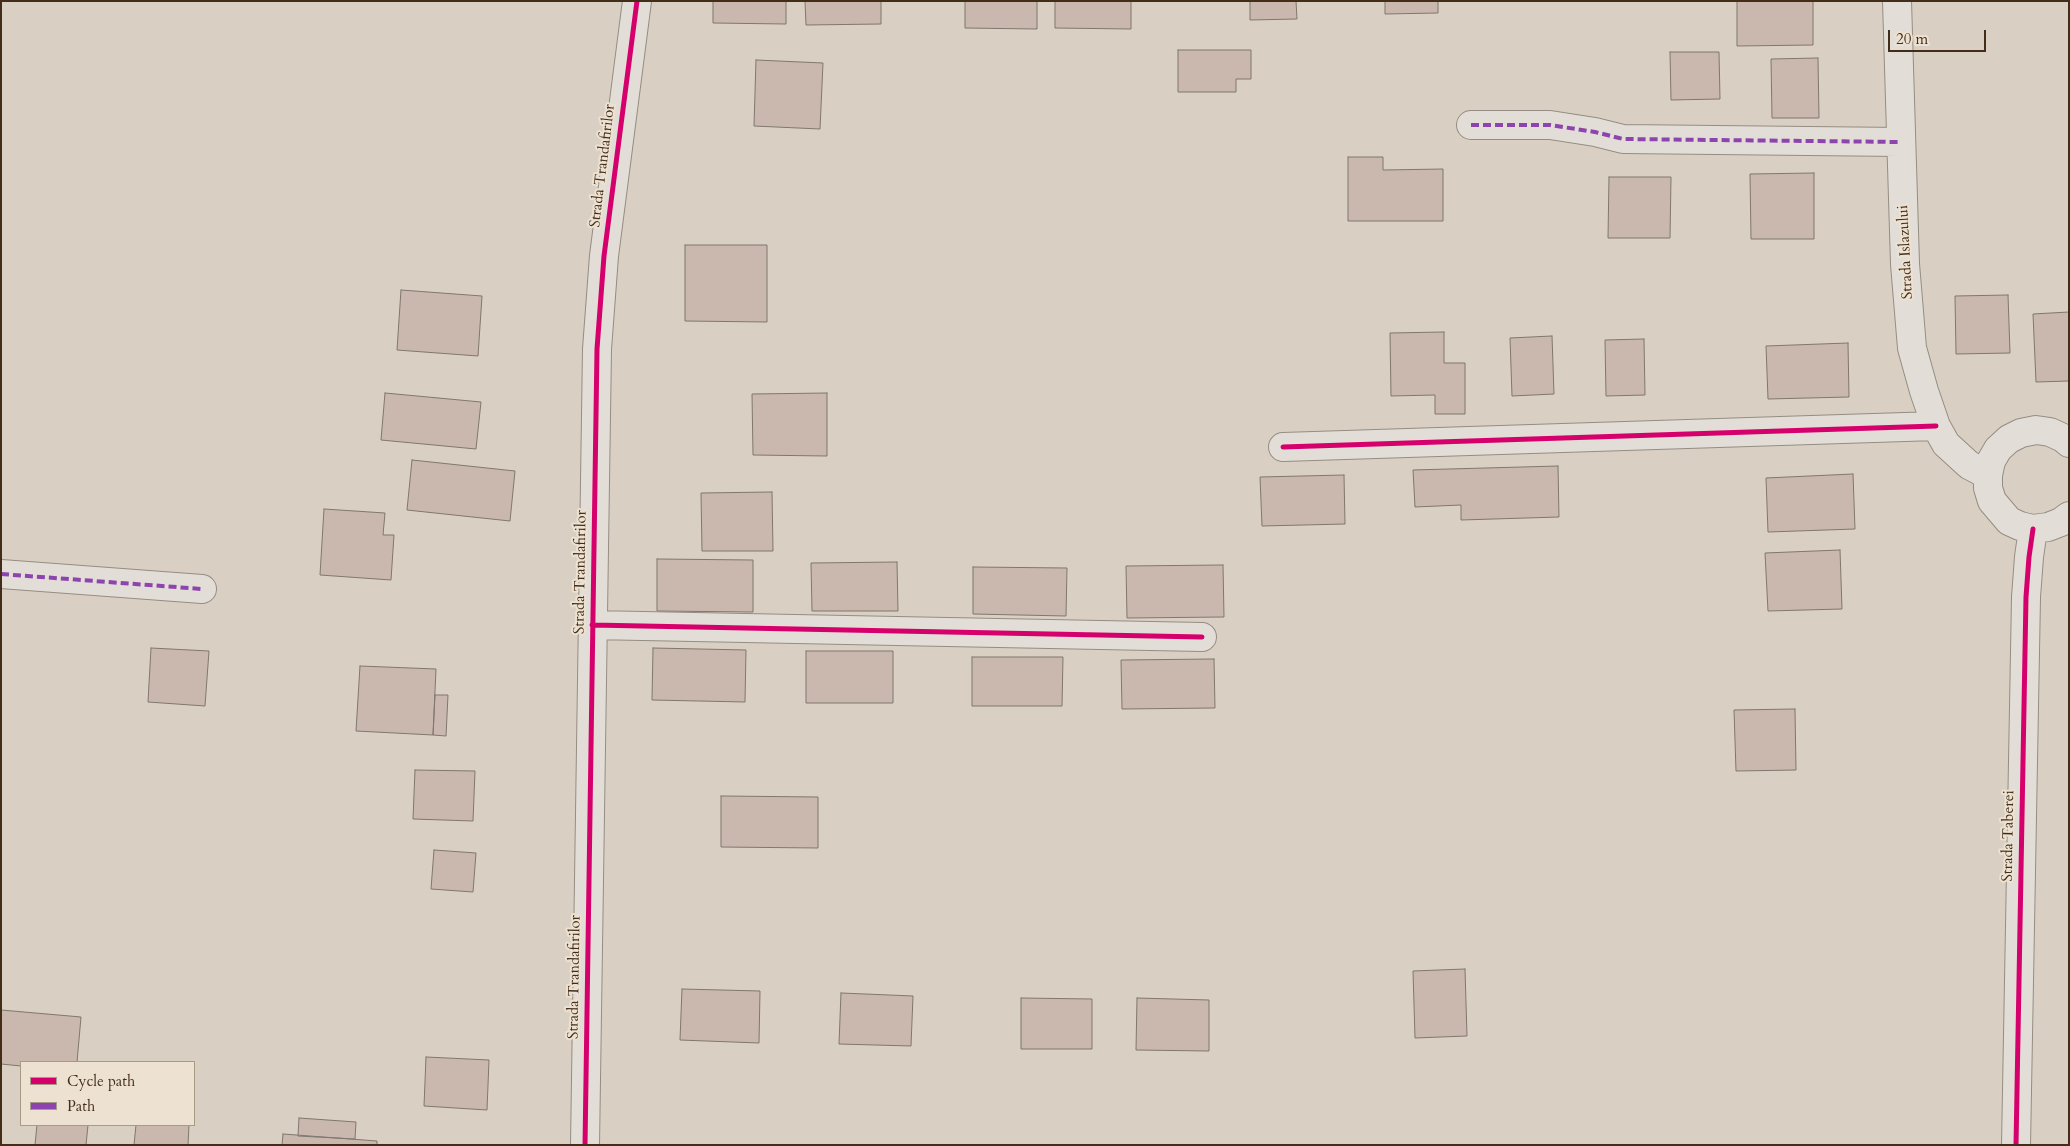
<!DOCTYPE html>
<style>
body{margin:0}
#map{position:relative;width:2070px;height:1146px;overflow:hidden;background:#d9d0c3;font-family:Cardo,serif}
canvas{display:block}
.frame{position:absolute;inset:0;border:2px solid #432d19;pointer-events:none}
.legend{position:absolute;left:20px;top:1061px;width:175px;height:65px;box-sizing:border-box;background:#ede2d2;border:1px solid #a99a88;margin:0;padding:6px 9px;list-style:none;font-size:15px;color:#432d19}
.legend li{display:flex;align-items:center;gap:10px;height:25px}
.legend b{width:25px;border:1px solid #a99a88}
.scale{position:absolute;left:1888px;top:30px;width:98px;height:22px;box-sizing:border-box;border:2px solid #432d19;border-top:0;padding-left:6px;font-size:15px;line-height:18px;white-space:nowrap;color:#432d19;-webkit-text-stroke:4px #ede2d2;paint-order:stroke}
</style>
<div id="map">
<canvas width="2070" height="1146"></canvas>
<div class="frame"></div>
<ul class="legend">
<li><b style="height:6px;background:#d6006c"></b>Cycle path</li>
<li><b style="height:6px;background:#8e44ad"></b>Path</li>
</ul>
<div class="scale">20 m</div>
</div>
<script>
const c = document.querySelector('canvas').getContext('2d');
c.lineJoin = 'round';
function paint(path, color) { c.fillStyle = color; c.fill(path, 'evenodd'); }
const poly = rows => new Path2D(rows.map(r => 'M' + r).join(''));
function stroke(path, color, width, dash) { c.strokeStyle = color; c.lineWidth = width; c.lineCap = dash ? 'butt' : 'round'; c.setLineDash(dash || []); c.stroke(path); }
function write(font, color, halo, rows, align = 'center') {
  c.font = font + ' Cardo,serif'; c.lineWidth = 4; c.setLineDash([]); c.textBaseline = 'middle'; c.strokeStyle = halo; c.fillStyle = color; for (const [text, x, y, turn = 0] of rows) {
    c.save(); c.translate(x, y); c.rotate((+turn || 0) * Math.PI / 180); c.textAlign = isNaN(turn) ? turn : align; if (halo) c.strokeText(text, 0, 0); c.fillText(text, 0, 0); c.restore();
  }
}
const building = poly([
 [713,1,786,1,786,24,713,23,713,1],
 [805,1,881,1,881,24,806,25,805,1],
 [965,1,1037,1,1037,29,965,28,965,1],
 [1055,1,1131,1,1131,29,1055,28,1055,1],
 [1250,1,1296,1,1297,19,1250,20,1250,1],
 [1385,1,1438,1,1438,13,1385,14,1385,1],
 [1737,1,1813,1,1813,45,1737,46,1737,1],
 [1178,50,1251,50,1251,79,1236,79,1236,92,1178,92,1178,50],
 [1670,52,1719,52,1720,99,1671,100,1670,52],
 [1818,58,1819,118,1772,118,1771,59,1818,58],
 [756,60,823,63,820,129,754,126,756,60],
 [1348,157,1383,157,1383,170,1443,169,1443,221,1348,221,1348,157],
 [1814,173,1814,239,1751,239,1750,174,1814,173],
 [1609,177,1671,177,1670,238,1608,238,1609,177],
 [685,245,767,245,767,322,685,321,685,245],
 [401,290,482,296,478,356,397,350,401,290],
 [2008,295,2010,353,1956,354,1955,296,2008,295],
 [2069,312,2069,381,2036,382,2033,314,2069,312],
 [1444,332,1444,363,1465,363,1465,414,1435,414,1435,395,1391,396,1390,333,1444,332],
 [1552,336,1554,394,1512,396,1510,338,1552,336],
 [1644,339,1645,395,1606,396,1605,340,1644,339],
 [1848,343,1849,397,1768,399,1766,346,1848,343],
 [385,393,481,402,476,449,381,440,385,393],
 [827,393,827,456,753,455,752,394,827,393],
 [412,460,515,471,510,521,407,510,412,460],
 [1558,466,1559,517,1461,520,1461,505,1415,507,1413,470,1558,466],
 [1853,474,1855,529,1768,532,1766,478,1853,474],
 [1344,475,1345,524,1262,526,1260,477,1344,475],
 [772,492,773,551,702,551,701,493,772,492],
 [324,509,385,513,383,535,394,535,391,580,320,575,324,509],
 [1840,550,1842,609,1768,611,1765,553,1840,550],
 [657,559,753,560,753,612,657,611,657,559],
 [897,562,898,611,812,611,811,563,897,562],
 [1223,565,1224,617,1127,618,1126,566,1223,565],
 [973,567,1067,568,1066,616,973,614,973,567],
 [151,648,209,651,205,706,148,702,151,648],
 [653,648,746,650,745,702,652,700,653,648],
 [806,651,893,651,893,703,806,703,806,651],
 [972,657,1063,657,1062,706,972,706,972,657],
 [1214,659,1215,708,1122,709,1121,660,1214,659],
 [360,666,436,669,433,735,356,731,360,666],
 [435,695,448,695,446,736,433,735,435,695],
 [1795,709,1796,770,1736,771,1734,710,1795,709],
 [415,770,475,771,473,821,413,819,415,770],
 [721,796,818,797,818,848,721,847,721,796],
 [434,850,476,853,473,892,431,889,434,850],
 [1465,969,1467,1036,1415,1038,1413,971,1465,969],
 [682,989,760,991,759,1043,680,1040,682,989],
 [841,993,913,996,911,1046,839,1044,841,993],
 [1021,998,1092,999,1092,1049,1021,1049,1021,998],
 [1137,998,1209,1000,1209,1051,1136,1050,1137,998],
 [1,1010,81,1017,77,1062,21,1062,21,1066,1,1064,1,1010],
 [426,1057,489,1060,487,1110,424,1106,426,1057],
 [299,1118,356,1122,355,1139,298,1136,299,1118],
 [37,1125,88,1125,86,1145,35,1145,37,1125],
 [136,1125,189,1125,188,1145,134,1145,136,1125],
 [283,1134,377,1141,377,1145,282,1145,283,1134]
]);
const minor = poly([
 [1897,1,1905,264,1912,348,1924,391,1936,426,1946,444,1969,465,1988,475],
 [1471,125,1550,125,1595,132,1623,139,1901,142],
 [2069,443,2063,438,2050,432,2036,430,2021,433,2009,439,1998,449,1991,461,1988,475,1988,488,1992,501,2009,521,2020,526,2033,529,2048,527,2061,522,2069,516],
 [1283,447,1936,426],
 [1,574,202,589],
 [592,625,1202,637],
 [585,1145,597,349,604,256,637,1],
 [2016,1145,2026,597,2029,557,2033,529]
]);
const quiet = poly([
 [1471,125,1550,125,1595,132,1623,139,1901,142],
 [1,574,202,589]
]);
const cycleway = poly([
 [1283,447,1936,426],
 [592,625,1202,637],
 [585,1145,597,349,604,256,637,1],
 [2016,1145,2026,597,2029,557,2033,529]
]);
const streetNames = [
 ["Strada Trandafirilor",603,166,-83],
 ["Strada Islazului",1906,252,-93],
 ["Strada Trandafirilor",581,572,-89],
 ["Strada Taberei",2009,836,-89],
 ["Strada Trandafirilor",575,977,-89]
];
paint(building, '#cab8af');
stroke(building, '#7f776d', 1);
stroke(minor, '#958d83', 30);
stroke(minor, '#e2ded7', 28);
stroke(quiet, '#8e44ad', 4, [8, 4]);
stroke(cycleway, '#d6006c', 5);
write('15px', '#432d19', '#ede2d2', streetNames);
</script>
